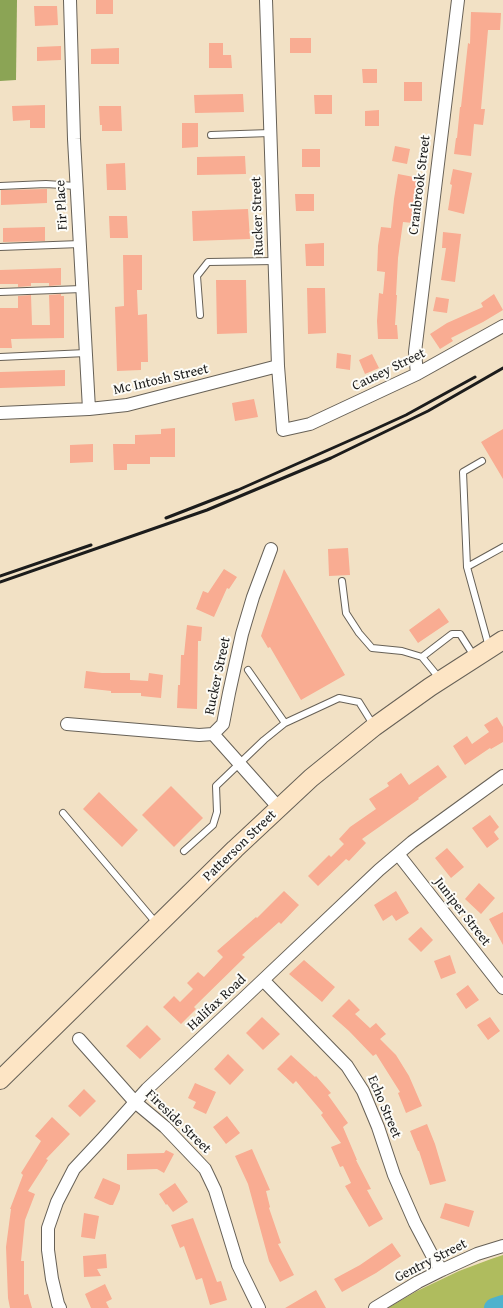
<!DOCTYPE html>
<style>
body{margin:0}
canvas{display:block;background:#f2e1c5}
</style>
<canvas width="503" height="1308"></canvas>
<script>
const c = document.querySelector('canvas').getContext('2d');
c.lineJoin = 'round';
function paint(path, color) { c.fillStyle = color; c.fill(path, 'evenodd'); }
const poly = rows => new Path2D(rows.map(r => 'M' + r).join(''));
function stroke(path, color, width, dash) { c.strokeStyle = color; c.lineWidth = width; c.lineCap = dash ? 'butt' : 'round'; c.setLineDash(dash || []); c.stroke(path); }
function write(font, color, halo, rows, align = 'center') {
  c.font = font + ' "Gentium Book Plus",serif'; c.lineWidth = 4; c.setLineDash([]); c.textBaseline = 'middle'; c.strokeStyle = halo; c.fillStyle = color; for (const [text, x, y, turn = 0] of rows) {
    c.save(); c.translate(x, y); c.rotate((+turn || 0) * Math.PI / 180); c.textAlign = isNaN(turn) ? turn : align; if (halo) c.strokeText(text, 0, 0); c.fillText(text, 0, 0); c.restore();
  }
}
const green = poly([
 [503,1255,503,1308,388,1308,417,1291,459,1271,491,1259]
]);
const forest = poly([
 [0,0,17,0,16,80,0,81]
]);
const river = poly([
 [494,1308,503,1305]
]);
const building = poly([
 [96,0,113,0,113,14,96,14],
 [34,6,57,6,58,25,35,26],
 [471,12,501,13,500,30,488,30,481,109,485,109,483,125,474,124,471,156,454,154,456,138,457,138,460,107,461,107,468,43,470,44],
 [290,38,311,38,311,53,290,53],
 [209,43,223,43,223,55,231,55,232,68,209,68],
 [61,46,61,60,37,61,37,47],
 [119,48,119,64,91,64,91,49],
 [362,69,377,69,377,83,363,83],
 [404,82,422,82,422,101,404,101],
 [243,94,244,112,195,113,194,95],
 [314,95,332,95,332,114,315,114],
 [45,105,45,128,30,128,30,120,13,121,12,106],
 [99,106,121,106,122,131,102,131,102,125,100,125],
 [379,110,379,126,365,126,365,111],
 [182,123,198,123,198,147,182,148],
 [395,146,410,149,407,164,392,161],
 [302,149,320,149,320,167,302,167],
 [245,156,246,174,197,175,197,157],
 [125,163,126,190,107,190,106,164],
 [453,169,472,173,464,214,448,210,452,185,450,184],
 [398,174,419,178,415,200,413,223,403,222,398,258,396,295,397,295,395,325,397,325,398,339,378,339,377,321,379,293,383,294,385,272,377,271,378,246,381,227,391,228,394,199],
 [47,189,47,203,1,205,1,190],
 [295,194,314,194,314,211,296,211],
 [248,209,250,239,193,241,192,211],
 [109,216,127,216,128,238,110,238],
 [45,227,45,241,3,242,3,228],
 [443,232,461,234,455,282,441,280,446,248,442,248],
 [324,243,324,266,306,266,305,244],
 [123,255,142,255,142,290,137,290,138,315,147,314,148,362,141,362,141,370,117,371,115,307,124,306],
 [61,268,61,285,49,286,49,283,31,283,31,286,18,287,18,284,0,284,0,270],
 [216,280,246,280,247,333,217,334],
 [307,288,325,288,326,333,308,334],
 [61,294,61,296,64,296,64,338,11,339,12,348,0,348,0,308,18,308,18,296,31,295,32,325,50,325,49,295],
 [494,294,503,310,483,322,451,338,453,341,440,349,430,334,447,323,483,307,481,303],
 [436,297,449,299,447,313,433,311],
 [337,353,351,355,350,370,336,368],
 [372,354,379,368,365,374,359,360],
 [65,370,65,386,0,388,0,372],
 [254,399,258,417,235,421,232,403],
 [175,428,175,457,150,457,150,464,127,464,127,470,114,470,113,444,135,444,135,435,161,434,161,429],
 [503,429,503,479,481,442],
 [93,444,93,462,70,463,70,445],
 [348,548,350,575,329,576,328,549],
 [224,569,237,577,229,589,227,588,214,617,196,609,203,591,208,593],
 [284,569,345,675,301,700,270,647,268,648,261,636],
 [439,608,449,622,418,643,409,630],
 [187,625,202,627,201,641,198,641,197,709,177,708,178,685,180,685,181,655,184,655],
 [86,671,102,673,130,673,130,680,148,681,149,673,163,675,161,698,141,696,141,693,111,693,111,691,84,688],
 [497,717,503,727,503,742,491,749,490,748,465,765,453,746,467,736,472,744,489,732,484,725],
 [438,765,447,777,418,798,419,799,362,839,366,843,349,861,346,859,318,886,308,876,329,855,331,857,344,844,339,839,350,827,376,809,369,799,389,786,387,783,401,773,409,785],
 [171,786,203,818,174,847,142,815],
 [99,792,138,830,122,847,83,809],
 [490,815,499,827,494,832,499,839,487,848,472,828],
 [447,848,464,867,451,878,435,858],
 [479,883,495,898,481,914,465,899],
 [284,891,299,905,281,924,279,922,242,955,245,957,194,1007,196,1009,181,1024,163,1007,174,996,180,1002,193,989,187,983,198,972,204,977,223,957,217,951,256,917,257,918],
 [396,891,409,913,396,921,392,915,383,921,374,905],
 [503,912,503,945,489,919],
 [421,927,433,940,421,952,408,939],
 [450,955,456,973,441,979,434,961],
 [304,960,335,987,322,1002,289,974],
 [468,985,479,1000,466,1009,456,994],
 [349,999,360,1010,355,1014,370,1028,376,1023,386,1034,380,1039,396,1055,409,1076,422,1106,406,1113,398,1093,400,1092,376,1054,373,1056,349,1031,332,1016],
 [262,1017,280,1034,263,1050,246,1033],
 [490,1017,500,1031,488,1040,477,1025],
 [147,1025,161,1039,140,1059,126,1046],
 [228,1054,244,1070,230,1085,214,1069],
 [291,1055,315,1077,316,1076,331,1093,328,1095,348,1123,343,1127,357,1160,356,1160,371,1189,367,1190,383,1219,369,1227,345,1186,351,1183,343,1166,340,1167,331,1147,341,1143,321,1115,323,1113,296,1081,293,1084,277,1069],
 [195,1083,216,1092,206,1114,193,1108,196,1102,188,1098],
 [84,1089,96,1101,80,1117,68,1106],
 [227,1116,240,1133,226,1144,213,1127],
 [52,1117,70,1134,46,1159,48,1160,28,1191,35,1194,25,1220,21,1261,24,1261,24,1295,28,1294,32,1308,10,1308,8,1298,6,1247,11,1209,10,1209,23,1175,21,1173,41,1141,35,1136],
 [427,1124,435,1144,446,1181,430,1185,419,1151,418,1151,410,1131],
 [252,1149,270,1190,266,1191,270,1207,269,1208,281,1243,278,1244,294,1275,280,1282,269,1261,248,1184,235,1156],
 [166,1150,174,1154,164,1173,157,1169,127,1170,127,1154,164,1153],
 [103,1178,120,1185,120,1189,113,1205,110,1205,94,1198],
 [175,1183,188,1202,173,1212,167,1204,166,1205,159,1194],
 [445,1203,474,1211,469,1227,440,1218],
 [84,1213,99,1216,95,1239,81,1237],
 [193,1218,217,1282,221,1281,227,1300,210,1305,202,1278,196,1280,184,1246,180,1248,171,1225],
 [392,1243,401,1256,376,1273,342,1292,334,1279,360,1265],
 [106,1254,107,1268,97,1269,101,1276,84,1277,83,1256],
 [105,1284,112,1299,106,1302,109,1308,91,1308,85,1294],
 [316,1290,326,1308,285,1308]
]);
const lane = poly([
 [211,135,270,133],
 [0,186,46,184,76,186],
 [0,247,80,244],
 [0,292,82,289],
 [200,315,197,276,208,262,275,261],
 [0,357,86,353],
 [467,567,463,472,482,461],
 [342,581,346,613,359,633,372,648,402,651,422,657,440,679],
 [489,647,467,567,503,547],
 [422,657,452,634,460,634,474,656],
 [248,670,285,723],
 [63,813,157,924],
 [184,851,213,825,217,812,216,786,264,740,285,723,339,698,359,702,374,726]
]);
const street = poly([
 [70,0,74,139,89,409],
 [266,0,278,366,283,430,310,424,417,374,503,326],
 [417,374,415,352,458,0],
 [0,413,89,409,127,405,278,366],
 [67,724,199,735,213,734,223,724,229,693,242,634,253,597,271,549],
 [213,734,279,808],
 [398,854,503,988],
 [263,980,347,1066,363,1091,378,1127,394,1175,415,1223,434,1259,442,1270],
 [79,1039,135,1102,165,1127,205,1169,215,1190,238,1265,259,1308],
 [60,1308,58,1304,52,1279,48,1250,48,1228,57,1202,74,1169,103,1138,147,1089,244,998,379,870,412,842,503,776],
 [375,1308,418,1282,442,1270,477,1254,503,1246]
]);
const secondary = poly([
 [0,1080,235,849,311,778,374,727,430,687,503,640]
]);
const rail = poly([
 [166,518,238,490,371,431,406,415,475,377],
 [0,576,91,545],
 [0,582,207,510,331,458,428,411,503,368]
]);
const streetNames = [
 ["Cranbrook Street",420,185,-83],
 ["Fir Place",62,205,-93],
 ["Rucker Street",258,216,-92],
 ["Causey Street",389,370,-26],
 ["Mc Intosh Street",161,380,-13],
 ["Rucker Street",218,676,-78],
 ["Patterson Street",240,846,-44],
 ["Juniper Street",462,912,52],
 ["Halifax Road",217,1003,-43],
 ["Echo Street",384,1107,67],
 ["Fireside Street",178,1122,44],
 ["Gentry Street",431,1261,-27]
];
paint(green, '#afbc5e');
paint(forest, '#8ba455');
stroke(river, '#4eb2cd', 20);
paint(building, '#f9ac92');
stroke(lane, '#676157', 8);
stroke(street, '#676157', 14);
stroke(secondary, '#676157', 20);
stroke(lane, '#fff', 6);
stroke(street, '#fff', 12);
stroke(secondary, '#fde5c5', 18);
stroke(rail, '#1c1c1c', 3);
write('14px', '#1c1c1c', '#fdfcf7', streetNames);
</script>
